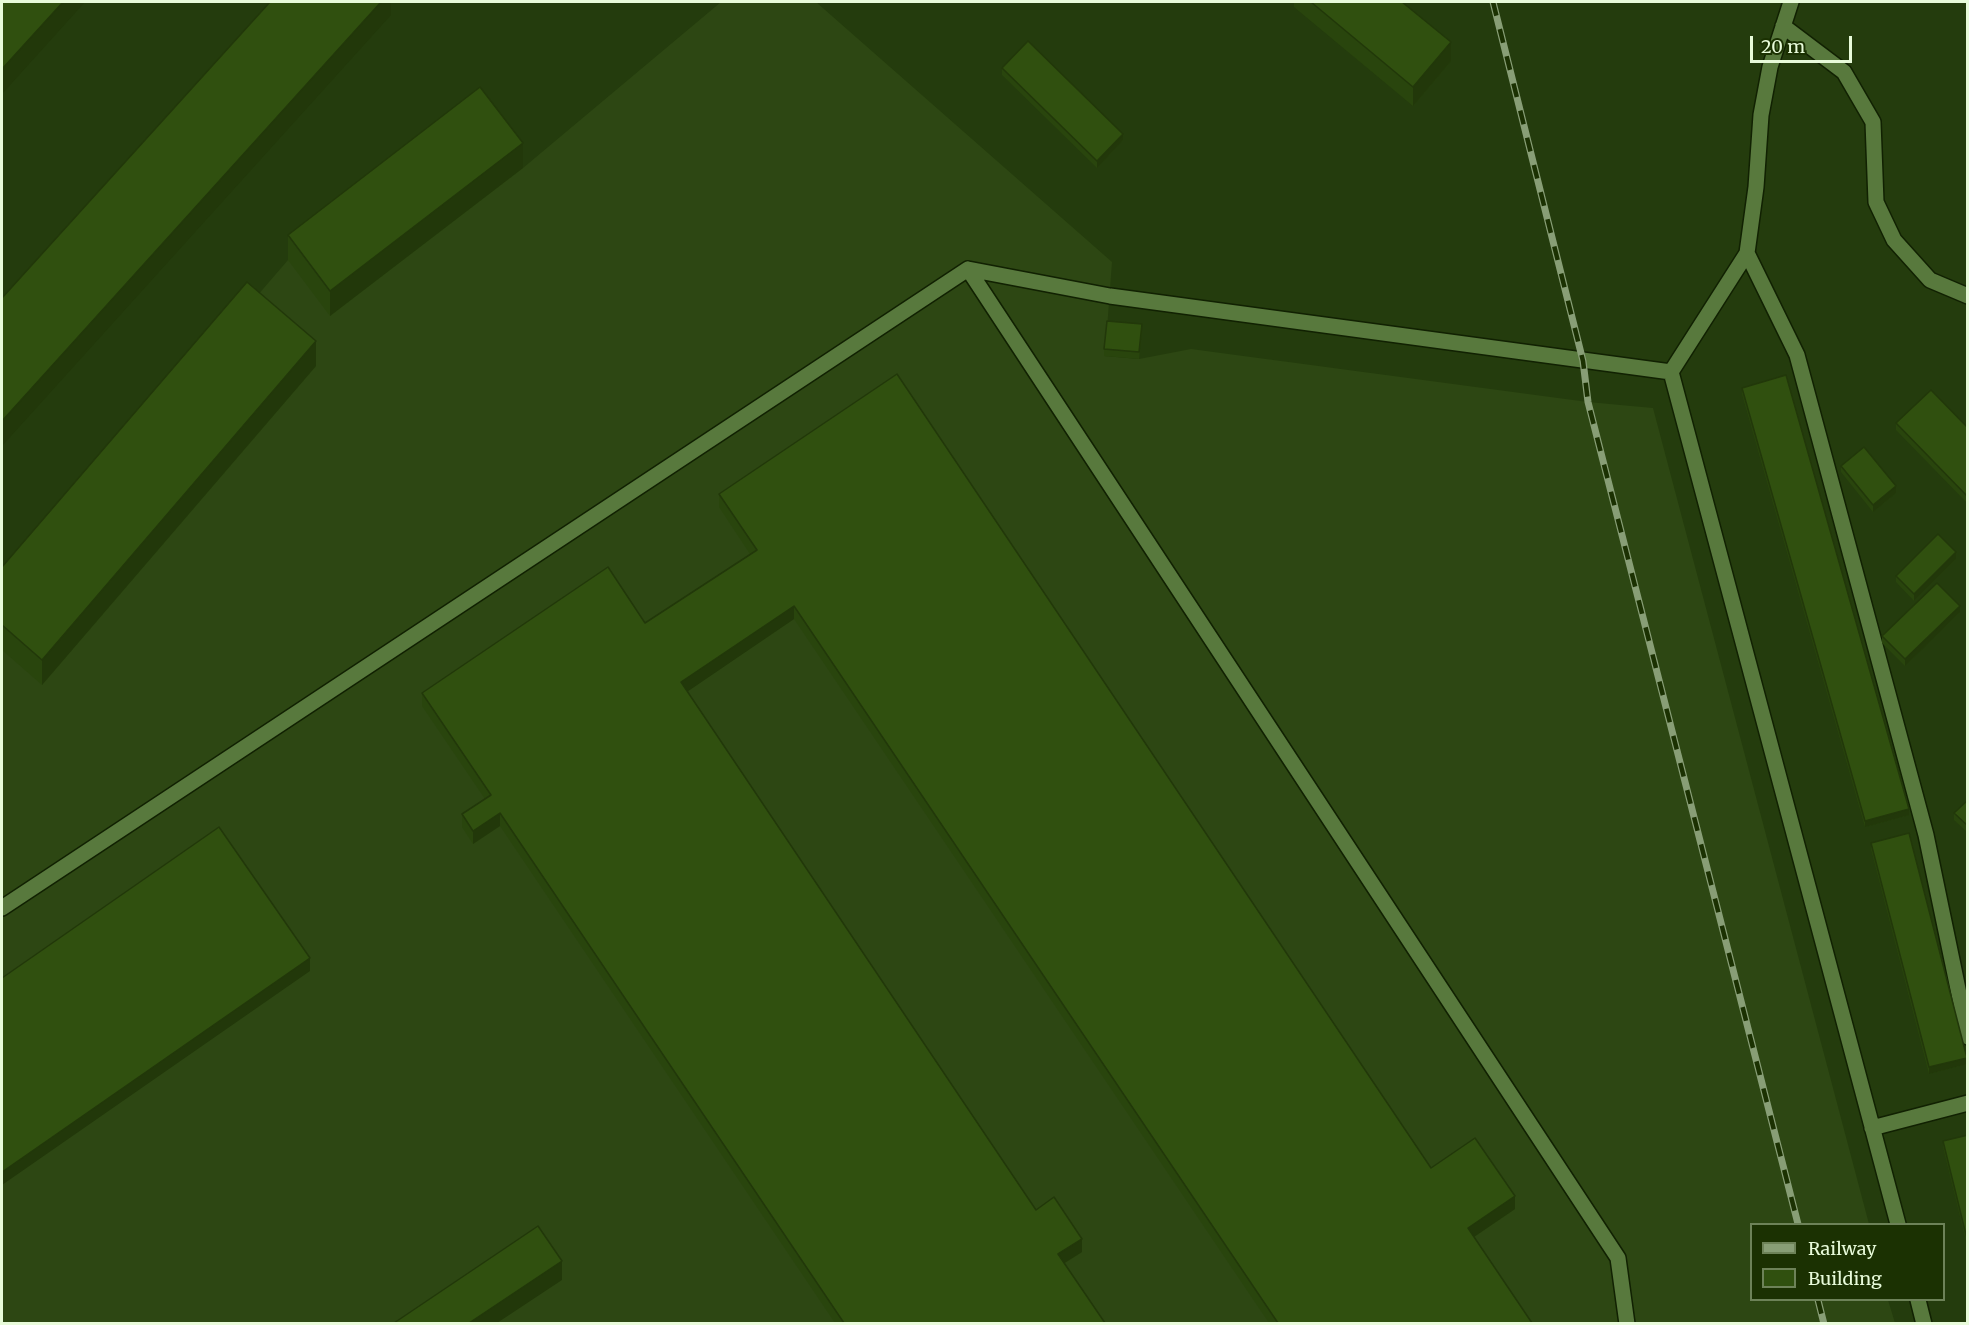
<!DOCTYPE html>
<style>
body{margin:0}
#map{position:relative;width:1969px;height:1325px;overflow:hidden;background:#243c0d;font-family:Merriweather,serif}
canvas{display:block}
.frame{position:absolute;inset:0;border:3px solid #e8fbda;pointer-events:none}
.legend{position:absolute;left:1750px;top:1223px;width:195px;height:78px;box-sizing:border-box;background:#1b3102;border:2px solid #6d8258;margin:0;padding:8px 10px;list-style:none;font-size:18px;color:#e8fbda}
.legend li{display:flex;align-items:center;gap:12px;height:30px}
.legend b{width:30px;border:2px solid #6d8258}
.scale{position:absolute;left:1750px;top:36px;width:102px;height:27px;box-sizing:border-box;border:3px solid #e8fbda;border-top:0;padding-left:8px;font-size:18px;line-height:21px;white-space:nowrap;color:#e8fbda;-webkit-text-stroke:4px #1b3102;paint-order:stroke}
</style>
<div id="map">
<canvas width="1969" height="1325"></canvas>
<div class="frame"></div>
<ul class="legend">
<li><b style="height:8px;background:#889e76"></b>Railway</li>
<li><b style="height:16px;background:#30500f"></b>Building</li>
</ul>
<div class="scale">20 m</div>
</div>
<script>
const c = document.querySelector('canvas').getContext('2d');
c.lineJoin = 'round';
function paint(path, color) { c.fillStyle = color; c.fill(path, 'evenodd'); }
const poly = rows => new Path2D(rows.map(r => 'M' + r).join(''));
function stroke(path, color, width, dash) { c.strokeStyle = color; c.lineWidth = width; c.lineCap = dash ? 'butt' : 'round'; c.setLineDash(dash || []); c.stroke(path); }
const built = poly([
 [721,2,816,2,1112,262,1105,356,1139,359,1191,349,1588,402,1653,408,1869,1224,1752,1224,1752,1300,1888,1300,1895,1323,2,1324,2,592,288,260,523,168]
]);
const lane = poly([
 [1783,26,1844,72,1873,122,1876,202,1894,240,1930,280,1968,296],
 [1747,253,1797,355,1926,835,1968,1037],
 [968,269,1618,1258,1627,1324],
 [1671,372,1747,253,1756,187,1761,115,1770,67,1791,2],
 [2,908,968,269,1110,296,1671,372,1898,1224],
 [1872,1128,1968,1103],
 [1918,1300,1924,1324]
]);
const rail = poly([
 [1493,2,1583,361,1588,402,1798,1224],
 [1818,1300,1824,1324]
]);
const wall = poly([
 [1294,2,1402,2,1451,61,1413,106,1294,7],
 [1002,68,1123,140,1097,168,1002,75],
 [523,168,330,316,288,260,288,235],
 [1142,331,1139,359,1104,356,1104,349],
 [316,366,42,685,2,650,2,567],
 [1742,388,1909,815,1865,827,1742,394],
 [1896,423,1968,428,1968,504,1896,430],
 [1841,466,1896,493,1873,512,1841,472],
 [719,494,1431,1168,1515,1209,1474,1237,1532,1323,1269,1323,794,619,687,691,1036,1210,1082,1252,1065,1263,1105,1323,835,1323,500,826,473,844,462,827,462,814,485,799,422,706,422,693,645,623,750,554,719,507],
 [1956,559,1914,601,1896,582,1896,576],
 [1960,612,1905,666,1882,643,1882,636],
 [1968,800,1968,833,1954,820,1954,813],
 [1871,843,1967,1064,1929,1074,1871,849],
 [1968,1135,1968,1249,1943,1147,1943,1141]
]);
const shadedWall = poly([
 [63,2,85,2,2,94,2,69],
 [381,2,391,2,391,15,2,446,2,421],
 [1451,42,1451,61,1413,106,1413,87],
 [1123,134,1123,140,1097,168,1097,161],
 [523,143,523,168,330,316,330,291],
 [316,341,316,366,42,685,42,660],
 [1896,486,1896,493,1873,512,1873,505],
 [1956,552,1956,559,1914,601,1914,594],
 [794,606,794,619,681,696,681,682],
 [1960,606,1960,612,1905,666,1905,659],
 [1909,809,1909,815,1865,827,1865,821],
 [500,813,500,826,473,844,473,831],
 [310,958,310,971,2,1185,2,1172],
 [1967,1058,1967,1064,1929,1074,1929,1067],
 [1515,1196,1515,1209,1468,1241,1468,1228],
 [1082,1239,1082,1252,1058,1267,1058,1254],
 [562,1261,562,1280,497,1323,469,1323]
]);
const building = poly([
 [2,2,63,2,2,69,2,2],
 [270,2,381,2,2,421,2,298,270,2],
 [1311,2,1402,2,1451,42,1413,87,1311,2],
 [1028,41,1123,134,1097,161,1002,68,1028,41],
 [480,87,523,143,330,291,288,235,480,87],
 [247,282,316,341,42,660,2,625,2,567,247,282],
 [1107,321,1142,324,1139,352,1104,349,1107,321],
 [897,374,1431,1168,1475,1138,1515,1196,1468,1228,1532,1323,1278,1323,794,606,681,682,1036,1210,1054,1197,1082,1239,1058,1254,1105,1323,844,1323,500,813,473,831,462,814,491,795,422,693,608,567,645,623,757,550,719,494,897,374],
 [1786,375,1909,809,1865,821,1742,388,1786,375],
 [1931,390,1968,428,1968,497,1896,423,1931,390],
 [1864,447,1896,486,1873,505,1841,466,1864,447],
 [1938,534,1956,552,1914,594,1896,576,1938,534],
 [1937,583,1960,606,1905,659,1882,636,1937,583],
 [1968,800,1968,826,1954,813,1968,800],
 [219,827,310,958,2,1172,2,978,219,827],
 [1909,833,1967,1058,1929,1067,1871,843,1909,833],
 [1968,1135,1968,1243,1943,1141,1968,1135],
 [538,1226,562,1261,469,1323,394,1323,538,1226]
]);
paint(built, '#2d4713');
stroke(lane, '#112102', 18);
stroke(lane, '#58793d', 15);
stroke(rail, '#889e76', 7);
stroke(rail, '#1b3102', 4.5, [14]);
paint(wall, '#29450d');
paint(shadedWall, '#22380a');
paint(building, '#30500f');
stroke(building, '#22380a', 1.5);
</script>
